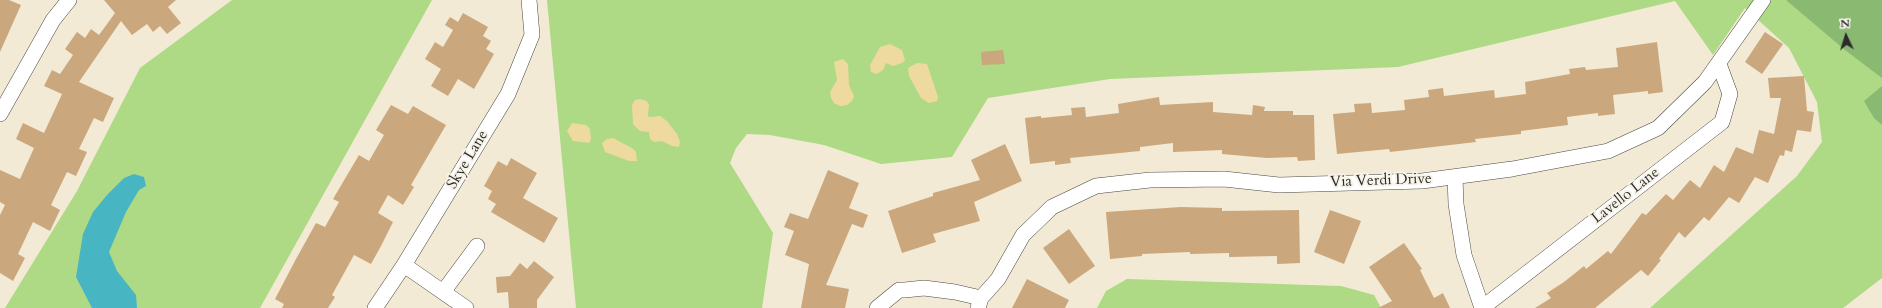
<!DOCTYPE html>
<style>
body{margin:0}
#map{position:relative;width:1882px;height:308px;overflow:hidden;background:#f2ead5;font-family:Cardo,serif}
canvas{display:block}
.north{position:absolute;left:1826px;top:16px;width:40px;height:40px;-webkit-text-stroke:3px #f7f3e8;paint-order:stroke;rotate:356deg;font-size:11px;font-weight:700;line-height:16px;text-align:center;color:#2b2b2b}
.north::after{content:'';display:block;margin:auto;width:14px;height:18px;background:#2b2b2b;clip-path:polygon(50% 0,100% 100%,50% 72%,0 100%)}
</style>
<div id="map">
<canvas width="1882" height="308"></canvas>
<div class="north">N</div>
</div>
<script>
const c = document.querySelector('canvas').getContext('2d');
c.lineJoin = 'round';
function paint(path, color) { c.fillStyle = color; c.fill(path, 'evenodd'); }
const poly = rows => new Path2D(rows.map(r => 'M' + r).join(''));
function stroke(path, color, width, dash) { c.strokeStyle = color; c.lineWidth = width; c.lineCap = dash ? 'butt' : 'round'; c.setLineDash(dash || []); c.stroke(path); }
function write(font, color, halo, rows, align = 'center') {
  c.font = font + ' Cardo,serif'; c.lineWidth = 4; c.setLineDash([]); c.textBaseline = 'middle'; c.strokeStyle = halo; c.fillStyle = color; for (const [text, x, y, turn = 0] of rows) {
    c.save(); c.translate(x, y); c.rotate((+turn || 0) * Math.PI / 180); c.textAlign = isNaN(turn) ? turn : align; if (halo) c.strokeText(text, 0, 0); c.fillText(text, 0, 0); c.restore();
  }
}
const green = poly([
 [232,0,432,0,260,308,5,308,77,191,140,68],
 [547,0,1882,0,1882,278,1843,308,1650,308,1797,176,1822,142,1817,102,1789,48,1745,8,1713,55,1675,1,1398,67,1110,79,988,98,952,157,881,164,824,145,770,135,747,134,736,148,730,163,773,233,762,308,576,308],
 [1127,279,1341,286,1374,295,1381,308,1097,308,1106,291]
]);
const forest = poly([
 [1786,0,1882,0,1882,78,1845,50],
 [1882,86,1882,125,1874,118,1864,101]
]);
const sand = poly([
 [890,44,902,50,905,60,902,63,893,66,886,63,883,70,877,74,871,72,870,65,880,47],
 [843,59,848,64,849,85,854,96,852,101,847,105,840,106,834,103,831,98,830,92,837,80,834,62],
 [917,63,927,64,938,97,937,101,929,103,921,98,909,76,908,68],
 [640,99,646,101,649,104,648,116,650,117,660,116,667,121,677,134,680,142,679,147,672,146,662,141,654,142,650,139,649,132,640,131,633,124,632,105,635,100],
 [572,123,586,125,590,129,591,139,589,143,573,141,567,131],
 [613,138,632,148,636,152,637,161,629,161,605,152,602,143,607,139]
]);
const water = poly([
 [134,174,144,177,146,186,139,190,126,212,109,252,117,271,136,295,137,308,92,308,76,277,83,234,93,212,107,195,124,178]
]);
const building = poly([
 [0,0,9,0,21,5,0,52],
 [104,0,176,0,168,7,181,23,167,34,160,26,153,32,147,24,132,35,121,21,79,82,114,98,103,122,94,118,79,149,87,152,76,176,67,172,51,205,60,210,50,231,33,222,18,254,25,258,13,281,0,273,0,215,5,205,0,202,0,170,20,179,34,148,16,139,23,123,44,133,62,94,44,86,52,70,60,74,73,55,65,49,77,32,85,38,91,29,99,35,115,13],
 [463,13,488,27,483,36,491,41,486,49,494,54,474,89,458,79,448,96,431,86,441,69,425,59,435,42,443,47,453,30,445,25,450,17,458,22],
 [1765,32,1783,44,1762,74,1745,62],
 [1657,42,1663,92,1648,94,1648,91,1613,95,1615,114,1598,116,1598,113,1567,117,1568,125,1521,131,1521,134,1475,139,1476,142,1390,152,1389,149,1337,154,1333,114,1355,112,1354,104,1371,103,1372,113,1405,110,1404,100,1429,97,1428,90,1443,88,1444,96,1494,90,1495,98,1526,94,1525,82,1570,74,1569,69,1585,67,1586,70,1618,67,1616,48],
 [1003,50,1005,64,982,65,981,52],
 [1804,76,1807,111,1814,112,1811,132,1797,130,1792,152,1785,150,1784,156,1780,155,1768,183,1755,177,1739,203,1729,197,1709,221,1704,217,1685,238,1679,232,1659,259,1661,260,1648,276,1641,270,1595,308,1535,308,1551,298,1547,293,1564,282,1584,266,1586,269,1608,251,1611,254,1642,213,1646,215,1666,194,1673,200,1690,180,1700,188,1714,165,1724,172,1736,147,1753,154,1759,130,1774,134,1781,98,1770,98,1768,78],
 [1159,97,1160,105,1213,102,1213,112,1252,115,1253,105,1265,107,1264,111,1293,111,1293,115,1314,115,1315,160,1298,161,1297,157,1267,158,1222,154,1222,150,1173,152,1173,143,1140,147,1140,151,1070,158,1071,163,1055,165,1055,161,1030,164,1025,118,1041,116,1041,118,1072,115,1071,108,1085,107,1086,117,1119,113,1118,104],
 [391,105,408,114,413,106,446,125,411,185,414,187,403,205,388,195,378,213,393,222,381,246,371,264,354,255,332,295,335,297,328,308,282,308,284,304,275,299,296,259,316,223,325,227,339,202,333,199,359,155,369,161,384,135,376,130],
 [1005,144,1022,181,974,202,980,221,933,234,936,242,902,253,888,211,933,196,933,193,980,180,971,160],
 [511,158,537,173,523,198,558,218,544,243,491,212,496,204,488,199,492,191,484,186,498,161,507,166],
 [828,170,859,183,849,208,868,215,863,228,852,224,826,285,849,289,845,308,801,308,809,264,785,255,794,231,784,227,790,213,808,219],
 [1181,207,1222,208,1222,211,1299,210,1300,263,1277,264,1277,256,1229,257,1229,253,1190,254,1190,252,1142,254,1142,256,1110,259,1106,212],
 [1330,210,1361,221,1344,264,1314,252],
 [1069,229,1095,266,1069,284,1043,248],
 [1404,243,1422,269,1420,270,1434,298,1443,293,1450,308,1378,308,1392,301,1369,267],
 [534,261,554,277,537,300,537,308,509,308,508,292,497,293,496,277,510,276,520,263,527,269],
 [1027,279,1069,300,1065,308,1012,308]
]);
const minor = poly([
 [0,114,53,20,69,0],
 [1455,177,1456,204,1464,255,1482,308],
 [404,265,466,308],
 [443,292,477,246],
 [375,308,404,265,508,94,532,35,529,0],
 [877,308,899,290,905,290,924,288,955,292,981,298],
 [978,308,981,298,998,279,1023,235,1052,207,1096,186,1150,180,1224,179,1279,185,1422,181,1512,169,1608,151,1658,128,1705,82,1763,0],
 [1482,308,1722,122,1730,94,1719,64]
]);
const streetNames = [
 ["Skye Lane",468,160,-59],
 ["Via Verdi Drive",1381,181,-2],
 ["Lavello Lane",1626,196,-38]
];
paint(green, '#aed985');
paint(forest, '#8ab972');
paint(sand, '#eeda9e');
paint(water, '#48b6c2');
paint(building, '#cba77e');
stroke(minor, '#494844', 16);
stroke(minor, '#fff', 15);
write('15px', '#2b2b2b', '#f7f3e8', streetNames);
</script>
